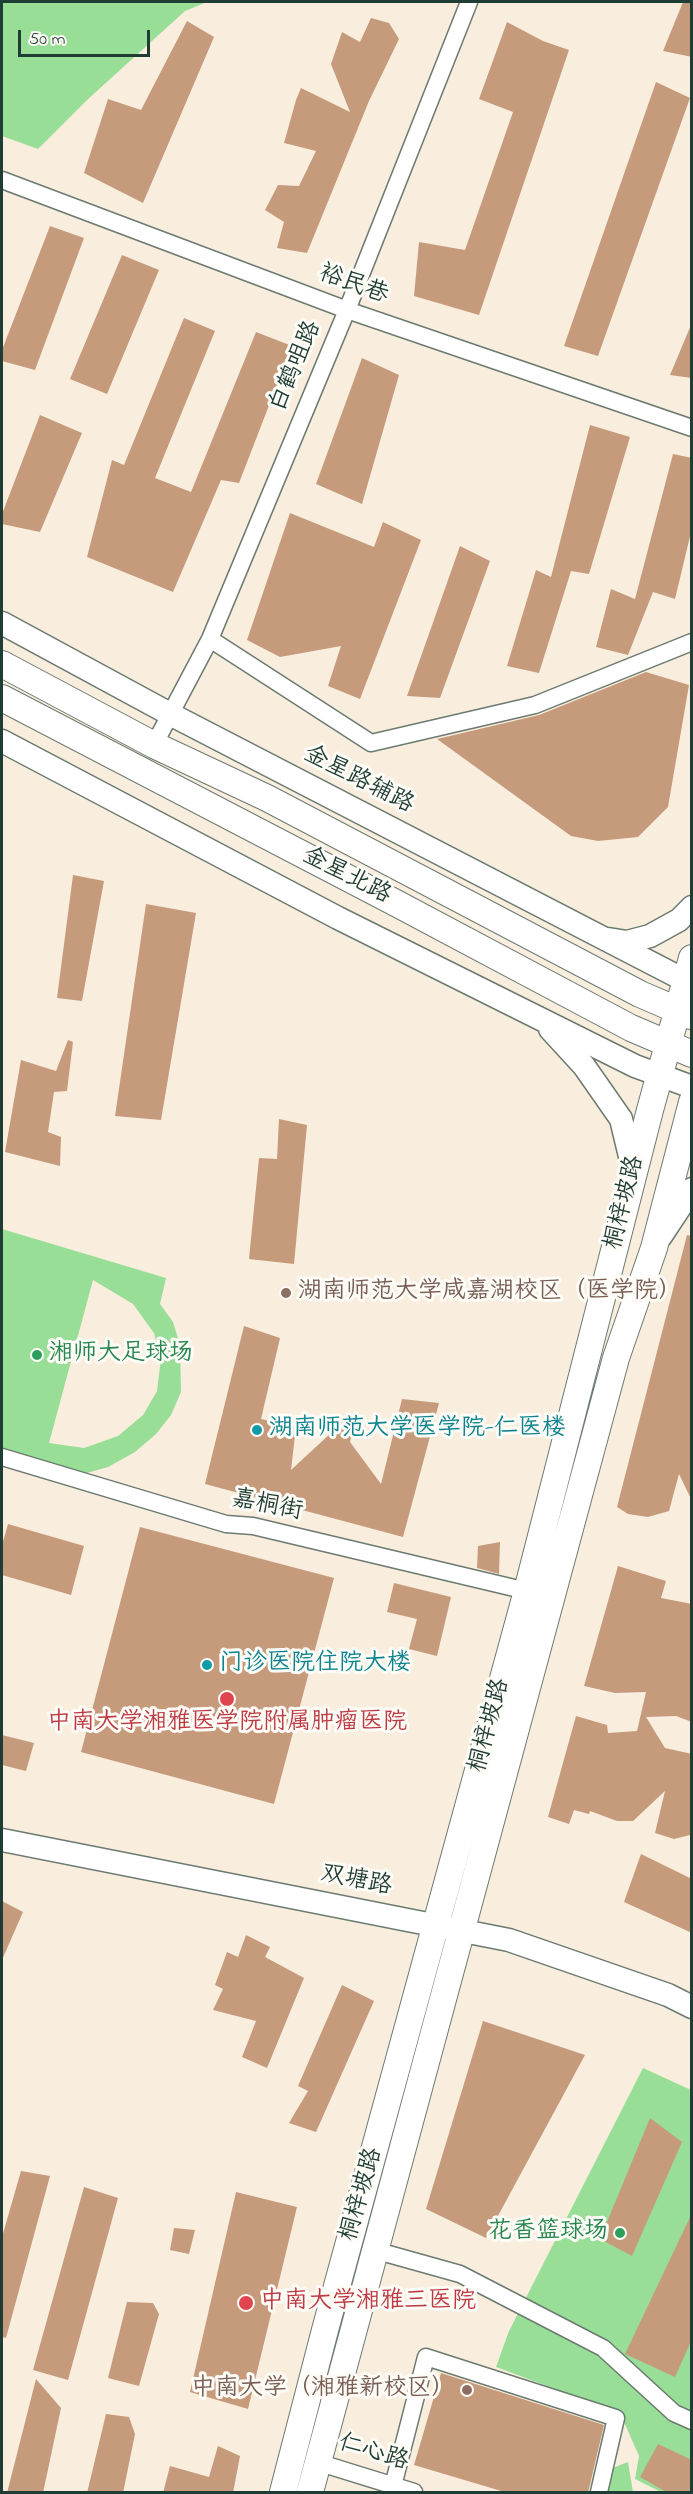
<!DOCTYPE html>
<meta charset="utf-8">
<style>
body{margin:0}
#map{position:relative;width:693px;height:2494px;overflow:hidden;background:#f9edde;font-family:"Indie Flower",sans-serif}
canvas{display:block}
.frame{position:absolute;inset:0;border:3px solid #1f3d34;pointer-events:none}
.scale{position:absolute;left:18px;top:30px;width:132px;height:27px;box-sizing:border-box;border:3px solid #1f3d34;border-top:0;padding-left:8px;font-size:18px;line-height:21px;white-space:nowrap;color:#1f3d34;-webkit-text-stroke:4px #fdfcf7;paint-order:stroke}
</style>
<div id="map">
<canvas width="693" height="2494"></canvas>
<div class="frame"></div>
<div class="scale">50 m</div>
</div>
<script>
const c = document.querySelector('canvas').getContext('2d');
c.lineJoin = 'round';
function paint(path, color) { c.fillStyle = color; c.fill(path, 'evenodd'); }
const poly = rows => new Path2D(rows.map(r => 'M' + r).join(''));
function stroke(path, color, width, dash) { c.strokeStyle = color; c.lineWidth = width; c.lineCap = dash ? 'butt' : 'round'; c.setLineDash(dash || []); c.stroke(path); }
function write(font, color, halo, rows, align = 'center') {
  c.font = font + ' "Indie Flower","LXGW WenKai TC",sans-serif'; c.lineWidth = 6; c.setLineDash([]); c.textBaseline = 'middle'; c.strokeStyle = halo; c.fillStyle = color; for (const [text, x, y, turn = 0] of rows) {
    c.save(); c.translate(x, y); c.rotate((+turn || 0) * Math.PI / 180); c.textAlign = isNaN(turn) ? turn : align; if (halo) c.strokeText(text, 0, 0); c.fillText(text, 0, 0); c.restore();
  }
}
const green = poly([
 [2,2,207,2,185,11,87,100,38,149,2,136],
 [2,1229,166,1278,160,1304,173,1322,180,1345,181,1392,171,1415,156,1434,135,1452,108,1467,83,1474,2,1451],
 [93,1280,133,1304,154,1333,161,1358,157,1391,143,1415,118,1436,84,1448,49,1443],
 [643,2068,691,2090,691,2492,661,2492,635,2479,639,2456,620,2413,496,2367,509,2331],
 [628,2462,633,2492,606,2492,610,2469]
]);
const building = poly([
 [683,2,692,2,692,57,663,51],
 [371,18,389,23,399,39,369,101,307,253,277,248,284,222,265,210,278,185,299,186,316,151,284,143,296,100,301,88,350,112,331,64,342,32,360,42],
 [187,21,214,37,143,203,84,173,108,99,141,110],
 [507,22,543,41,569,50,479,315,414,296,419,242,465,250,513,112,479,99],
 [656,82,690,98,598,356,564,346],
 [50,226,84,238,35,370,2,361,2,350],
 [122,255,159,270,107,394,70,379],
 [184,318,215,331,155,478,191,492,256,332,292,346,239,483,221,480,173,592,87,557,112,460,124,465],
 [691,325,692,378,670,375],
 [362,358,399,375,362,504,316,484],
 [40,415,82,433,40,532,2,524,2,514],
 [590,425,630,437,589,574,571,571,539,673,507,666,536,570,551,577],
 [673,454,692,458,692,528,675,599,653,592,628,655,596,647,611,589,635,599],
 [290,513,374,547,383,522,421,540,360,699,328,686,341,646,280,657,247,640],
 [460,546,490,561,440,698,407,696],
 [646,672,689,685,668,807,638,837,598,841,571,836,437,739,539,715],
 [73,875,104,881,82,1001,57,998],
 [146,904,196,913,161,1120,115,1116],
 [68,1040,73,1042,67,1091,54,1092,48,1132,61,1137,60,1166,5,1152,21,1060,56,1071],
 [279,1119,307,1125,294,1264,249,1259,259,1158,277,1159],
 [687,1235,692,1236,692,1501,679,1474,669,1511,648,1517,628,1514,617,1507],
 [244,1326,280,1338,261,1419,296,1427,291,1470,332,1432,336,1420,354,1424,350,1442,381,1484,402,1399,439,1403,403,1537,205,1484],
 [8,1524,84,1546,71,1595,2,1575,2,1545],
 [140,1527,334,1578,274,1804,81,1752],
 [500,1542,499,1574,477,1568,478,1546],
 [618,1566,666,1581,661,1598,692,1604,692,1722,676,1716,646,1717,665,1748,692,1754,692,1829,690,1835,674,1839,655,1833,665,1791,633,1821,617,1821,590,1811,589,1814,574,1810,569,1824,548,1817,576,1716,607,1725,608,1733,637,1731,646,1692,615,1693,584,1686],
 [394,1583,451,1597,437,1656,409,1649,417,1619,387,1612],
 [2,1735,34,1743,26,1771,2,1765],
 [641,1854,692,1879,692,1933,624,1902],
 [2,1901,23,1912,2,1960],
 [246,1935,270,1947,265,1957,304,1978,267,2068,242,2057,256,2021,213,2010,223,1989,215,1985,227,1952,238,1957],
 [342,1985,374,2001,316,2132,289,2123,308,2091,298,2086],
 [483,2021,585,2055,486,2238,426,2209],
 [650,2118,682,2142,632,2256,600,2239],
 [21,2171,50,2176,6,2338,2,2337,2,2237],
 [84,2187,118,2198,68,2380,33,2370],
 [236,2192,297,2207,248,2409,190,2392],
 [692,2213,692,2339,675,2377,625,2354],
 [174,2228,195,2230,189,2254,170,2250],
 [127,2302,153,2303,159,2314,139,2386,108,2378],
 [441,2373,604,2425,588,2493,508,2493,414,2465],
 [36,2379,61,2408,43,2493,7,2493],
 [106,2414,129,2417,135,2434,123,2493,87,2493],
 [658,2444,692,2460,692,2493,668,2493,640,2477],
 [218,2446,240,2456,233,2493,163,2493,170,2466,209,2477]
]);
const street = poly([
 [2,180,347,310,692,428],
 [210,639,371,743,535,705,692,642],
 [154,745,210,639,347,310,469,2],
 [2,1457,226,1524,253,1526,527,1591],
 [374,2250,460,2274,603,2348,674,2413,692,2421],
 [317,2462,414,2492],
 [393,2486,426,2357,616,2418,599,2492]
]);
const secondary = poly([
 [2,623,170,714,692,984],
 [2,741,338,918,635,1066,692,1087],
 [608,939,627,942,650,936,679,920,692,907],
 [550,1029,584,1066,621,1119,634,1173],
 [661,1236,692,1189],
 [2,1840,509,1940,668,1995,692,2007]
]);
const primary = poly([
 [2,664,154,745,267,798,640,994,691,1016],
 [2,698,392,901,631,1028,692,1054],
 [283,2492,325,2330,527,1591,650,1110,692,958],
 [310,2492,616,1358,654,1248,692,1102]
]);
const markers = [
 [286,1293,6,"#8d6e63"],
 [37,1355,6,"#2e9e5b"],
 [257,1430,6,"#0f9aa8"],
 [207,1665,6,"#0f9aa8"],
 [227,1699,8,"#e0444e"],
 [620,2233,6,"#2e9e5b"],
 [246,2303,8,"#e0444e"],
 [467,2390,6,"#8d6e63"]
];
const streetNames = [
 ["裕民巷",353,286,20],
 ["白鹤咀路",297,367,-67],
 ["金星路辅路",358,781,27],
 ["金星北路",346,877,27],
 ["桐梓坡路",626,1203,-76],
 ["嘉桐街",267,1507,11],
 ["桐梓坡路",491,1726,-75],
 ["双塘路",356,1882,11],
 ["桐梓坡路",363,2195,-74],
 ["仁心路",373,2454,17]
];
const educationNames = [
 ["湖南师范大学咸嘉湖校区（医学院）",298,1293],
 ["中南大学（湘雅新校区）",455,2390,"right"]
];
const leisureNames = [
 ["湘师大足球场",49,1355],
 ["花香篮球场",608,2233,"right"]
];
const cultureNames = [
 ["湖南师范大学医学院-仁医楼",269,1430],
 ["门诊医院住院大楼",219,1665]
];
const healthNames = [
 ["中南大学湘雅医学院附属肿瘤医院",227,1724],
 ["中南大学湘雅三医院",260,2303,"left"]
];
paint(green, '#98de97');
paint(building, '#c69b7c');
stroke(street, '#6b7b70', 19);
stroke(secondary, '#6b7b70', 25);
stroke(primary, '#6b7b70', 28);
stroke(street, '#fff', 16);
stroke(secondary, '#fff', 22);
stroke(primary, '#fff', 26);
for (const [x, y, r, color] of markers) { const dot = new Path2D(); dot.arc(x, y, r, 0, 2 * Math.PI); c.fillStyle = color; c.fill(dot); stroke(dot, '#fdfcf7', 2); }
write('24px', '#1f3d34', '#fdfcf7', streetNames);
write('24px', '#785e54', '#fdfcf7', educationNames, 'left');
write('24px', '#27864d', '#fdfcf7', leisureNames, 'left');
write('24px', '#0d838f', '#fdfcf7', cultureNames, 'left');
write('24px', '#be3a42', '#fdfcf7', healthNames);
</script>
